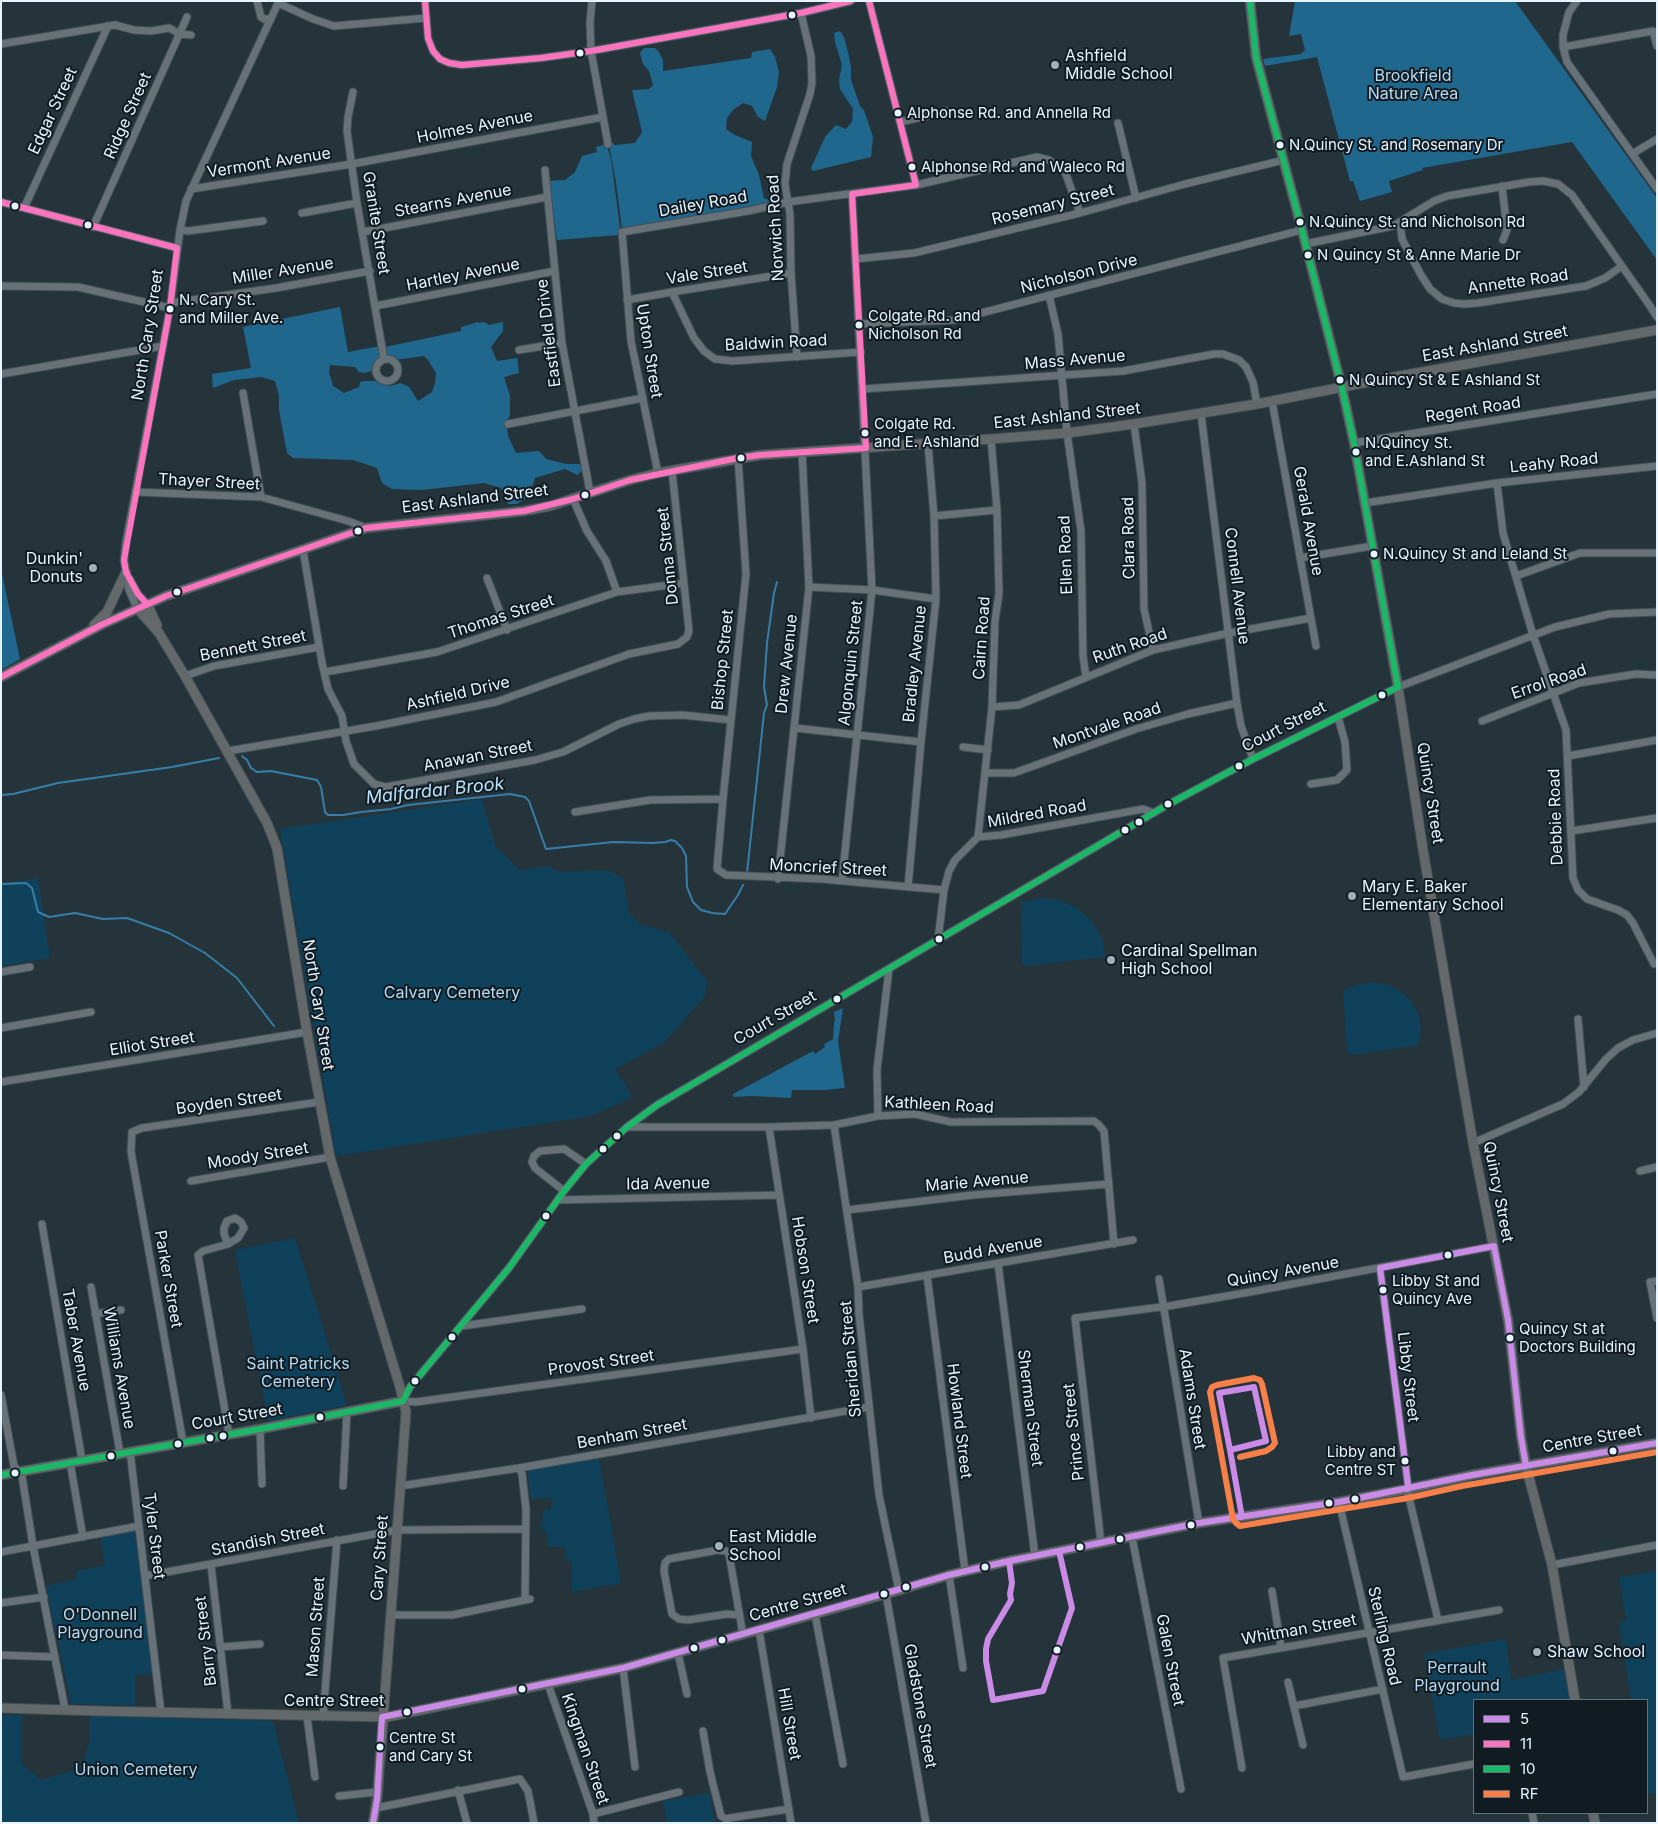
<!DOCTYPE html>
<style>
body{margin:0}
#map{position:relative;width:1658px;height:1824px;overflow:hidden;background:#25333b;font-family:Inter,sans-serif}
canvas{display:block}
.frame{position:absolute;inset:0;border:2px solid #e5f4ff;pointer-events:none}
.legend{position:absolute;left:1473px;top:1699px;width:175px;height:115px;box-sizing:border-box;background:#101b22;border:1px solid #65727a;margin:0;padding:6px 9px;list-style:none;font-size:15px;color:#e5f4ff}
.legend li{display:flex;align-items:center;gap:10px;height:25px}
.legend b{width:25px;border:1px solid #65727a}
</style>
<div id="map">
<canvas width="1658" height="1824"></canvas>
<div class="frame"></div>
<ul class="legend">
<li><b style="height:6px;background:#ca8be6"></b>5</li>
<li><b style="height:6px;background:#fc73be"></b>11</li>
<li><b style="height:6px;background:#1ab867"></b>10</li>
<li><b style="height:6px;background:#f78048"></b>RF</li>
</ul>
</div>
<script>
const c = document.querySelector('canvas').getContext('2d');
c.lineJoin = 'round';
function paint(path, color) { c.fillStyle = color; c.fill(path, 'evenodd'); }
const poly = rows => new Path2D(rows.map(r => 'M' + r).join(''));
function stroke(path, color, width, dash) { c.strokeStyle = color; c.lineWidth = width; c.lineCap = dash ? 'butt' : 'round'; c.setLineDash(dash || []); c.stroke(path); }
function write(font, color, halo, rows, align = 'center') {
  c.font = font + ' Inter,sans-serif'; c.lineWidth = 4; c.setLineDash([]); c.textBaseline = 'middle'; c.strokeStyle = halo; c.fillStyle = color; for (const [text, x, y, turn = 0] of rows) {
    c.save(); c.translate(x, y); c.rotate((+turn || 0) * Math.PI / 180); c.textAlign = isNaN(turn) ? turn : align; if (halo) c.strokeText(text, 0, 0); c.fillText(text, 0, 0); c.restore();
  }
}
const green = poly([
 [482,799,496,847,520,870,549,866,560,872,607,870,623,878,629,913,641,925,669,932,707,981,705,996,664,1043,615,1069,633,1097,591,1116,336,1156,280,829],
 [38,878,50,958,1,966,1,884],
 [1040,898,1059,900,1077,908,1092,921,1102,938,1105,957,1025,966,1022,963,1021,902],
 [1375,982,1389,985,1402,992,1412,1003,1419,1016,1421,1030,1418,1045,1353,1055,1347,1051,1343,991,1360,984],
 [295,1238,347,1405,268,1421,235,1250],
 [599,1458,621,1583,572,1592,572,1561,565,1560,565,1547,547,1547,547,1537,545,1530,540,1527,545,1508,550,1510,553,1498,531,1499,527,1470],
 [135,1530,153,1674,135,1675,135,1705,71,1704,46,1586,77,1579,76,1571,105,1565,100,1537],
 [1657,1571,1657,1794,1647,1793,1647,1700,1631,1700,1619,1622,1626,1621,1619,1577],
 [1506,1639,1511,1680,1566,1669,1571,1700,1474,1700,1474,1734,1440,1740,1424,1654],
 [1,1715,21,1715,21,1763,41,1780,82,1768,89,1743,90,1716,273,1721,299,1823,1,1823],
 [710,1793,714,1820,718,1823,667,1823,663,1801]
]);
const forest = poly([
 [1295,1,1515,1,1657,198,1657,260,1572,142,1422,168,1423,170,1389,181,1392,192,1360,201,1353,181,1350,181,1317,57,1265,66,1263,59,1301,54,1305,50,1301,34,1289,36],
 [840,31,844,37,848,52,851,68,851,80,860,106,864,110,873,137,871,157,813,171,811,168,825,137,836,125,846,129,852,122,853,109,840,89,839,80,842,65,835,42,834,33],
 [644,48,655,48,659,52,663,60,663,71,751,58,752,52,770,49,775,57,779,72,777,87,765,121,758,117,752,106,743,103,733,110,727,118,726,129,735,135,752,142,751,156,759,175,764,198,774,202,622,229,616,182,609,145,610,140,615,145,635,143,642,132,632,90,649,89,653,85,649,71,643,64,640,53],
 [603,140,605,140,611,159,620,228,619,235,557,240,549,181,565,180,575,172,582,156,597,152,596,147,603,145],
 [340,307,348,352,380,346,381,356,372,371,364,373,359,372,355,367,330,365,329,372,333,386,344,393,359,387,360,382,365,381,376,381,390,386,401,383,409,387,418,401,432,392,435,383,436,373,428,360,424,356,395,360,388,357,385,347,461,331,461,327,478,322,479,323,484,322,489,325,503,322,503,331,491,347,497,361,517,358,519,373,504,377,510,396,510,416,506,421,508,436,516,453,539,451,546,459,566,464,580,464,582,471,577,475,565,469,535,478,529,496,517,504,508,504,501,488,484,483,422,490,392,489,382,483,377,468,353,460,293,458,287,453,279,410,279,396,275,381,261,377,234,380,213,388,212,374,251,368,243,327],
 [1,569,20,659,1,670],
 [843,1008,838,1041,845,1088,826,1090,792,1090,791,1098,751,1096,733,1097,733,1094,813,1051,815,1054,825,1047,824,1044,833,1039,834,1022,835,1020,834,1012]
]);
const stream = poly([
 [242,756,247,760,251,768,257,772,271,771,317,780,321,787,325,812,328,815,343,815,361,812,391,809,408,805,510,794,525,797,529,801,546,849,613,842,653,843,665,842,671,840,675,841,682,848,686,856,687,887,693,902,701,910,712,913,725,914,738,895,743,885],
 [1,795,13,794,58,783,172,767,219,758],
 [747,873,764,713,767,705,764,687,767,643,774,593,777,582],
 [1,884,26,883,32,888,38,912,49,917,75,913,103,919,127,918,169,933,205,953,237,978,274,1026]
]);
const minor = poly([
 [257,1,261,17,264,19,271,19],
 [425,1,428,38,433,51,440,59,449,63,462,65,541,58,591,51,801,13,851,1],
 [592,1,590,22,591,51,608,144],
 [869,1,916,185],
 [1577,1,1569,12,1563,35,1563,47,1567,62,1657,189],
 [278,3,313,19,334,26,426,18],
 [1,44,115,25,134,30,151,31,169,28,180,34,191,35],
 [1563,47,1653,31,1657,46],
 [353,92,348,117,347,131,357,203,384,359],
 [900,122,948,111],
 [1118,123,1136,198],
 [1632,154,1657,139],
 [545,170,562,343,590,492],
 [1502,186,1507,230,1503,240],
 [191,189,352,164,603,117],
 [1,202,177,248],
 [24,208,108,26],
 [302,213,357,203],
 [1400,222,1402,239,1421,275,1430,289,1442,299,1454,303,1464,304,1478,303,1586,286,1605,278,1622,266],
 [93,227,187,17],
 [180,230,188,231,263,221],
 [363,232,547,197],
 [1305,244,1393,226,1434,201,1447,196,1529,182,1543,181,1558,184,1572,195,1650,306,1657,317],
 [856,259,914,253,1080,213,1185,184,1284,160],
 [1,286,78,287,170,308],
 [672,292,694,338,704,351,715,359,733,361,861,352],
 [1049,295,1058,334,1067,433,1081,531,1083,656,1086,677],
 [627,300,672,292,791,273],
 [171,303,276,288,370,271],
 [375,306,555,271],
 [859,324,954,320,1302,230],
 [519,350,562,343],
 [797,357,791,273,790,214,785,184,787,164,810,94,812,83,811,56,801,13],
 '376 370a11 11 0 1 1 22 0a11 11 0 1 1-22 0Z',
 [1,374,163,346],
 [863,389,1123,371,1214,354,1223,354,1239,360,1246,367,1253,382,1257,404],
 [243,393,261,497],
 [1272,401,1316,646],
 [1201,414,1237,703,1241,726,1253,759],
 [508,424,643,398],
 [1134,424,1142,483,1144,609,1153,650],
 [1354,443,1657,394],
 [738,458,746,574,723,799,717,869,726,875,821,879,944,890],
 [658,473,631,341,622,232,748,211,788,202,916,185,1037,157,1049,160,1065,172,1080,213],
 [1497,483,1503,533,1533,635,1566,730,1573,878,1578,890,1587,899,1618,910,1627,915,1633,923,1654,964],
 [136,492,261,497,348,521,366,528],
 [573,499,587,531,606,561,617,592],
 [1365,503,1497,483,1657,466],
 [934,516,997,510],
 [303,550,322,663,328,689,342,716,346,741,354,764,374,784,386,787,535,760,563,752,619,724,634,719,649,716,682,715,731,720],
 [1300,558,1372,546],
 [1516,576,1580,553,1657,553],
 [129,578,138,594,147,604],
 [487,578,507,630],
 [809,587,872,590,936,599],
 [137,608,129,590,124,560,126,542,170,308,180,230,186,201,279,1],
 [325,672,437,652,617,592,684,583],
 [185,676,214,666,319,647],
 [992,707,1019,705,1153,650,1229,633,1311,618],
 [1482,721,1579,683,1636,674,1657,675],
 [795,728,921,742],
 [963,747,988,750],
 [228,751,376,726,496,702,629,654,678,644,687,637,689,631,672,471],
 [1568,756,1657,740],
 [985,773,1014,773,1136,729,1188,714,1237,703],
 [1311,784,1337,780,1347,770,1345,742,1338,717],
 [575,812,650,800,723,799],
 [1571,831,1657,818],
 [978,837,992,707,995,621,999,593,997,510,991,439],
 [778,879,809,587,802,452],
 [842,881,872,590,852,194],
 [908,887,921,742,936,599,934,516,928,444],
 [938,940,944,890,949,871,955,860,978,837,1001,835,1143,809,1154,813],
 [1,972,30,967],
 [1578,1019,1584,1087],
 [1,1028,91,1012],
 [1,1082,307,1032],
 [878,1116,877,1070,889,969],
 [834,1125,858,1287,859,1314,879,1495,899,1591],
 [627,1127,769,1127,834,1125,878,1116,915,1114,951,1122,1094,1121,1098,1124,1104,1131,1114,1244],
 [769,1127,803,1349,811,1418],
 [1473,1143,1563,1104,1579,1092,1606,1059,1618,1048,1633,1040,1657,1033],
 [1640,1171,1657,1167],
 [191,1181,330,1157],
 [564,1191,535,1168,532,1162,534,1156,540,1151,564,1149,586,1164],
 [558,1200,779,1195],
 [847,1210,973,1195,1109,1184],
 [42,1224,82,1460],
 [228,1244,224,1234,224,1228,227,1221,235,1218,241,1222,244,1228,238,1238,228,1244,203,1251,198,1255,229,1434],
 [998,1263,1035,1556],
 [1380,1268,1408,1485,1407,1489,1438,1620],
 [927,1275,965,1571],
 [1159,1279,1199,1523],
 [1657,1281,1650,1282,1657,1318],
 [91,1287,120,1453],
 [858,1287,1133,1240],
 [95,1314,121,1310],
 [462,1326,582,1309],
 [803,1349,416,1402,403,1401,410,1387,509,1268,564,1191,586,1164,627,1127,657,1105,1167,805,1253,759,1398,687,1555,627,1609,614,1657,612],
 [1,1395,14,1466,22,1476,33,1546,65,1709],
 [260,1429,262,1484],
 [183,1442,131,1152,132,1132,142,1128,319,1102],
 [130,1451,161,1713],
 [70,1462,83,1537],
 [519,1468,522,1474,526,1509,525,1600,530,1599],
 [343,1486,347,1412],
 [400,1486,519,1468,869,1407],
 [1339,1502,1403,1777,1474,1764],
 [1132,1537,1181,1789],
 [1101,1543,1075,1318,1169,1306,1250,1292,1494,1246],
 [1,1552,139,1526],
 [211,1565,228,1714],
 [1552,1565,1657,1545],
 [949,1575,963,1668],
 [145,1576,397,1530,525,1529],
 [1272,1591,1281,1647],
 [886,1594,926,1823],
 [1,1603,44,1597],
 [815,1614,843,1764],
 [391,1615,452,1615,525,1600],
 [739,1615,727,1614,688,1620,679,1619,672,1614,664,1571,665,1563,669,1559,718,1550,726,1551,729,1554,743,1635],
 [757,1630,760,1636,791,1823],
 [221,1647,260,1644],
 [678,1653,687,1694],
 [1,1655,55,1657],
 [623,1668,635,1767],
 [1288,1682,1303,1745],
 [548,1684,593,1814,594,1823],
 [1294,1706,1383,1689],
 [307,1716,315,1777],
 [323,1717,337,1540],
 [703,1731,710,1772,721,1816,726,1819,730,1818,789,1809],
 [1242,1768,1223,1658,1499,1610],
 [458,1790,467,1823],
 [339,1796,377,1792],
 [376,1808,520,1779,528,1791,534,1823],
 [1532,1813,1534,1823],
 [593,1814,679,1792]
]);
const major = poly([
 [1250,1,1256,57,1302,230,1342,388,1354,443,1398,687,1423,850,1473,1143,1508,1320,1521,1437,1526,1466,1552,1565,1575,1700],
 [147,604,157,625],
 [137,608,159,633,185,676,267,823,277,848,307,1032,330,1157,400,1387,406,1412,377,1800,373,1823],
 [94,625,107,612,126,572],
 [1,677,101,625,166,596,366,528,524,511,550,506,630,480,658,473,760,455,991,439,1067,433,1134,424,1257,404,1383,379,1657,330],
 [1,1475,260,1429,403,1401],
 [1,1708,100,1711,387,1717,623,1668,893,1592,949,1575,1009,1561,1199,1523,1339,1502,1407,1489,1472,1475,1657,1443],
 [1593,1813,1595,1823]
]);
const bus1 = poly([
 [1254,1387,1266,1441,1230,1450,1219,1393,1254,1387],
 [1230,1450,1242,1517],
 [1407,1489,1408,1485,1380,1268,1494,1246,1508,1320,1521,1437,1526,1466],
 [1009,1561,1012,1583,1010,1594,1011,1600,988,1639,986,1649,986,1661,993,1700,1043,1691,1072,1608,1059,1551],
 [373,1823,377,1800,382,1717,623,1668,949,1575,1009,1561,1199,1523,1339,1502,1472,1475,1657,1443]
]);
const bus2 = poly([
 [425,1,428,38,433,51,440,59,449,63,462,65,541,58,591,51,801,13,850,1],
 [1,202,177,248,170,308,124,560,126,572,138,594,147,604],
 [1,677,101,625,166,596,366,528,524,511,573,499,630,480,738,458,760,455,866,448,852,194,916,185,869,1]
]);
const bus3 = poly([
 [1,1475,260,1429,403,1401,410,1387,509,1268,564,1191,586,1164,627,1127,657,1105,1167,805,1253,759,1398,687,1354,443,1342,388,1302,230,1256,57,1250,1]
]);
const bus4 = poly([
 [1240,1457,1266,1451,1272,1447,1275,1443,1262,1384,1260,1380,1254,1378,1217,1385,1212,1387,1210,1392,1233,1519,1236,1523,1240,1526,1408,1498,1462,1486,1657,1452]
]);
const markers = [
 [792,15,4.5,"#e5f4ff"],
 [580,53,4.5,"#e5f4ff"],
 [1055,65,5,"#a2b0ba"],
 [898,113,4.5,"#e5f4ff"],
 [1280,145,4.5,"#e5f4ff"],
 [912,167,4.5,"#e5f4ff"],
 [15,206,4.5,"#e5f4ff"],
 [1300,222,4.5,"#e5f4ff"],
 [88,225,4.5,"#e5f4ff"],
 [1308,255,4.5,"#e5f4ff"],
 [170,309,4.5,"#e5f4ff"],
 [859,325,4.5,"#e5f4ff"],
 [1340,380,4.5,"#e5f4ff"],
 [865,433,4.5,"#e5f4ff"],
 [1356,452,4.5,"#e5f4ff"],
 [741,458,4.5,"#e5f4ff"],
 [585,495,4.5,"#e5f4ff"],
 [358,531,4.5,"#e5f4ff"],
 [1374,554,4.5,"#e5f4ff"],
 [93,568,5,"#a2b0ba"],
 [177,592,4.5,"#e5f4ff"],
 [1382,695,4.5,"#e5f4ff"],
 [1239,766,4.5,"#e5f4ff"],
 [1168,804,4.5,"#e5f4ff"],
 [1139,822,4.5,"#e5f4ff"],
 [1125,830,4.5,"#e5f4ff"],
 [1352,896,5,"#a2b0ba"],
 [939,939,4.5,"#e5f4ff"],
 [1111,960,5,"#a2b0ba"],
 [837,999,4.5,"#e5f4ff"],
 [617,1136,4.5,"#e5f4ff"],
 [603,1149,4.5,"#e5f4ff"],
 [546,1216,4.5,"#e5f4ff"],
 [1448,1255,4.5,"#e5f4ff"],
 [1383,1290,4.5,"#e5f4ff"],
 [452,1337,4.5,"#e5f4ff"],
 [1510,1338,4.5,"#e5f4ff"],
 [415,1381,4.5,"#e5f4ff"],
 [320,1417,4.5,"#e5f4ff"],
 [223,1436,4.5,"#e5f4ff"],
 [210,1438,4.5,"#e5f4ff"],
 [178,1444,4.5,"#e5f4ff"],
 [1613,1451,4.5,"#e5f4ff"],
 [111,1456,4.5,"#e5f4ff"],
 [1405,1461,4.5,"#e5f4ff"],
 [15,1473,4.5,"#e5f4ff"],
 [1355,1499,4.5,"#e5f4ff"],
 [1329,1503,4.5,"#e5f4ff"],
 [1191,1525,4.5,"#e5f4ff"],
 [1120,1539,4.5,"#e5f4ff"],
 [719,1546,5,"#a2b0ba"],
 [1080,1547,4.5,"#e5f4ff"],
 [985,1567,4.5,"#e5f4ff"],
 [906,1587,4.5,"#e5f4ff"],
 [884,1594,4.5,"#e5f4ff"],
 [722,1640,4.5,"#e5f4ff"],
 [694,1648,4.5,"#e5f4ff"],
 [1057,1650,4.5,"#e5f4ff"],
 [1537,1652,5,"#a2b0ba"],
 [522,1689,4.5,"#e5f4ff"],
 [407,1712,4.5,"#e5f4ff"],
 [380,1747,4.5,"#e5f4ff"]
];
const busNames = [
 ["Alphonse Rd. and Annella Rd",907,113],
 ["N.Quincy St. and Rosemary Dr",1289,145],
 ["Alphonse Rd. and Waleco Rd",921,167],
 ["N.Quincy St. and Nicholson Rd",1309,222],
 ["N Quincy St & Anne Marie Dr",1317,255],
 ["N. Cary St.",179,300],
 ["and Miller Ave.",179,318],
 ["Colgate Rd. and",868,316],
 ["Nicholson Rd",868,334],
 ["N Quincy St & E Ashland St",1349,380],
 ["Colgate Rd.",874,424],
 ["and E. Ashland",874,442],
 ["N.Quincy St.",1365,443],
 ["and E.Ashland St",1365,461],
 ["N.Quincy St and Leland St",1383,554],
 ["Libby St and",1392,1281],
 ["Quincy Ave",1392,1299],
 ["Quincy St at",1519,1329],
 ["Doctors Building",1519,1347],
 ["Libby and",1396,1452,"right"],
 ["Centre ST",1396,1470,"right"],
 ["Centre St",389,1738],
 ["and Cary St",389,1756]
];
const poiNames = [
 ["Ashfield",1065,56],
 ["Middle School",1065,74],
 ["Dunkin'",83,559,"right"],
 ["Donuts",83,577,"right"],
 ["Mary E. Baker",1362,887],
 ["Elementary School",1362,905],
 ["Cardinal Spellman",1121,951],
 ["High School",1121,969],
 ["East Middle",729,1537],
 ["School",729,1555],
 ["Shaw School",1547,1652]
];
const parkNames = [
 ["Brookfield",1413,76],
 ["Nature Area",1413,94],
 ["Calvary Cemetery",452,993],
 ["Saint Patricks",298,1364],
 ["Cemetery",298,1382],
 ["O'Donnell",100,1615],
 ["Playground",100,1633],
 ["Perrault",1457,1668],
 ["Playground",1457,1686],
 ["Union Cemetery",136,1770]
];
const streetNames = [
 ["Edgar Street",53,111,-65],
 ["Ridge Street",128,116,-66],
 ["Holmes Avenue",475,127,-11],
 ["Vermont Avenue",269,163,-9],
 ["Stearns Avenue",453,201,-11],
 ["Dailey Road",703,204,-10],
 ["Rosemary Street",1053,205,-14],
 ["Granite Street",376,223,81],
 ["Norwich Road",776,228,-93],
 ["Miller Avenue",283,271,-9],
 ["Vale Street",707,273,-9],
 ["Nicholson Drive",1079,274,-14],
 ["Hartley Avenue",463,275,-11],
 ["Annette Road",1518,282,-8],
 ["Eastfield Drive",549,333,-97],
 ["North Cary Street",148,335,-81],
 ["Baldwin Road",776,343,-3],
 ["East Ashland Street",1495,344,-10],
 ["Upton Street",649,351,81],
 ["Mass Avenue",1075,360,-5],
 ["Regent Road",1473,410,-9],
 ["East Ashland Street",1067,416,-6],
 ["Leahy Road",1554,463,-6],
 ["Thayer Street",209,482,3],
 ["East Ashland Street",475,499,-7],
 ["Gerald Avenue",1308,521,80],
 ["Clara Road",1129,538,-91],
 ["Ellen Road",1066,555,-92],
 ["Donna Street",668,556,-96],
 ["Connell Avenue",1237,586,83],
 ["Thomas Street",501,617,-18],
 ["Cairn Road",982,638,-86],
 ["Bennett Street",253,646,-11],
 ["Ruth Road",1130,646,-19],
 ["Bishop Street",723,660,-84],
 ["Algonquin Street",851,663,-84],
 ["Drew Avenue",787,664,-84],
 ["Bradley Avenue",915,664,-84],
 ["Errol Road",1549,682,-19],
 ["Ashfield Drive",458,694,-13],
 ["Montvale Road",1107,726,-19],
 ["Court Street",1284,727,-27],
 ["Anawan Street",478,756,-11],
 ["Quincy Street",1430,793,81],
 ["Mildred Road",1037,814,-10],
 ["Debbie Road",1556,817,-92],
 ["Moncrief Street",828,868,3],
 ["North Cary Street",318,1005,81],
 ["Court Street",775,1018,-30],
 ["Elliot Street",152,1044,-9],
 ["Boyden Street",229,1102,-8],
 ["Kathleen Road",939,1105,3],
 ["Moody Street",258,1156,-9],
 ["Marie Avenue",977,1182,-5],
 ["Ida Avenue",668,1184,-1],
 ["Quincy Street",1498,1192,79],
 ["Budd Avenue",993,1250,-10],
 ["Hobson Street",805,1270,81],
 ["Quincy Avenue",1283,1272,-10],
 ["Parker Street",168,1279,80],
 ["Taber Avenue",76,1340,80],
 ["Sheridan Street",851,1359,-95],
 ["Provost Street",601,1363,-8],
 ["Williams Avenue",119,1368,80],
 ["Libby Street",1408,1377,83],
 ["Adams Street",1192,1399,81],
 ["Sherman Street",1030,1408,83],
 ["Court Street",237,1417,-10],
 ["Howland Street",959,1421,83],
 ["Prince Street",1074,1432,-96],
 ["Benham Street",632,1434,-10],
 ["Centre Street",1592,1439,-10],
 ["Tyler Street",154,1536,83],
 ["Standish Street",268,1540,-11],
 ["Cary Street",380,1558,-86],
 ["Centre Street",798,1603,-16],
 ["Mason Street",316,1627,-86],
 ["Whitman Street",1299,1630,-10],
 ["Sterling Road",1384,1636,77],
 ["Barry Street",206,1641,-97],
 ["Galen Street",1170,1660,79],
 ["Centre Street",334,1701],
 ["Gladstone Street",920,1706,80],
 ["Hill Street",789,1724,80],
 ["Kingman Street",585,1749,71]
];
const waterNames = [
 ["Malfardar Brook",435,791,-6]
];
paint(green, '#10415b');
paint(forest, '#20678e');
stroke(stream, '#377ea8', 2);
stroke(minor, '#424e55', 9);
stroke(major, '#424e55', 11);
stroke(minor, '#667178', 7);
stroke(major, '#63696b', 9);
stroke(bus1, '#ca8be6', 6);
stroke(bus2, '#fc73be', 6);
stroke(bus3, '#1ab867', 6);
stroke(bus4, '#f78048', 6);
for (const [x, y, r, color] of markers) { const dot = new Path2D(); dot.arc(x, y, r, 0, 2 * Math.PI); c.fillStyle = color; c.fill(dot); stroke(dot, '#101b22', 2); }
write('15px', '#e5f4ff', '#101b22', busNames, 'left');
write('16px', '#e5f4ff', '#101b22', poiNames, 'left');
write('16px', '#b5dbf4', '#101b22', parkNames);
write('16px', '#e5f4ff', '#101b22', streetNames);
write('italic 18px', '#bbe0fa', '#101b22', waterNames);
</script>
